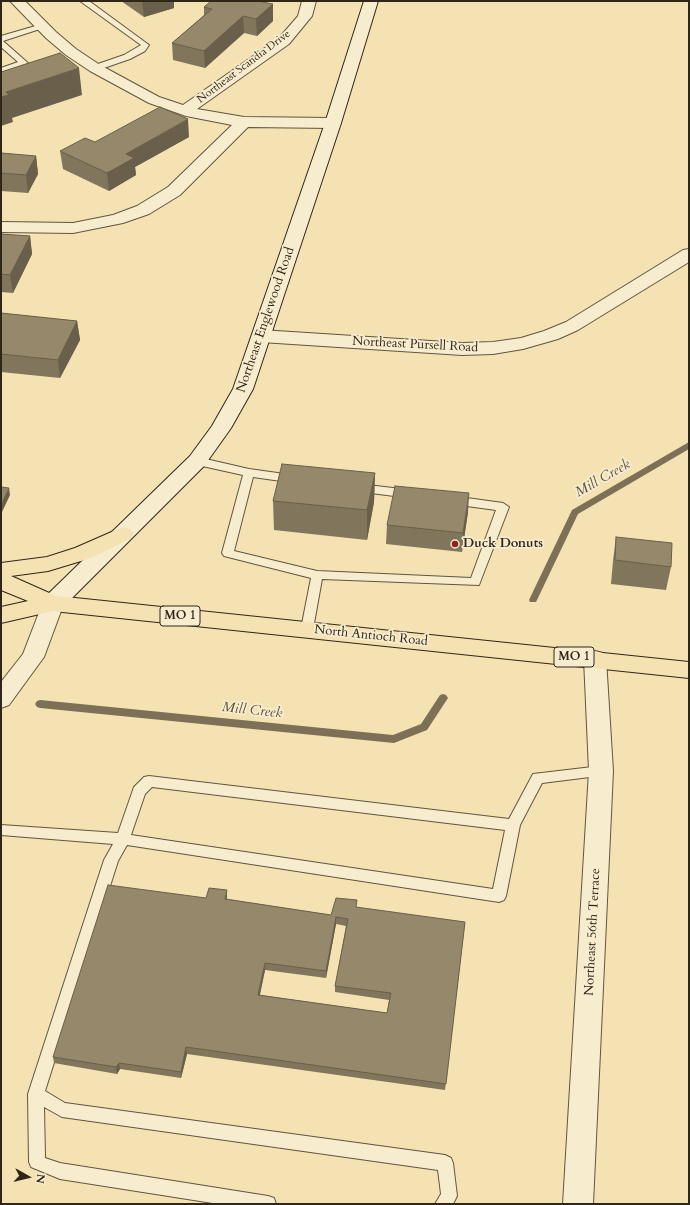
<!DOCTYPE html>
<style>
body{margin:0}
#map{position:relative;width:690px;height:1205px;overflow:hidden;background:#f5e2b3;font-family:Cardo,serif}
canvas{display:block}
.frame{position:absolute;inset:0;border:2px solid #2f261a;pointer-events:none}
.north{position:absolute;left:8px;top:1157px;width:40px;height:40px;-webkit-text-stroke:3px #f8ecce;paint-order:stroke;rotate:98deg;font-size:11px;font-weight:700;line-height:16px;text-align:center;color:#2f261a}
.north::after{content:'';display:block;margin:auto;width:14px;height:18px;background:#2f261a;clip-path:polygon(50% 0,100% 100%,50% 72%,0 100%)}
</style>
<div id="map">
<canvas width="690" height="1205"></canvas>
<div class="frame"></div>
<div class="north">N</div>
</div>
<script>
const c = document.querySelector('canvas').getContext('2d');
c.lineJoin = 'round';
const poly = rows => new Path2D(rows.map(r => 'M' + r).join(''));
function paint(path, color) { c.fillStyle = color; c.fill(path, 'evenodd'); }
function stroke(path, color, width, dash) { c.strokeStyle = color; c.lineWidth = width; c.lineCap = dash ? 'butt' : 'round'; c.setLineDash(dash || []); c.stroke(path); }
function write(font, color, halo, rows, align = 'center') {
  c.font = font + ' Cardo,serif'; c.lineWidth = 3.5; c.setLineDash([]); c.textBaseline = 'middle'; c.strokeStyle = halo; c.fillStyle = color; for (const [text, x, y, turn = 0] of rows) {
    c.save(); c.translate(x, y); c.rotate((+turn || 0) * Math.PI / 180); c.textAlign = isNaN(turn) ? turn : align; if (halo) c.strokeText(text, 0, 0); c.fillText(text, 0, 0); c.restore();
  }
}
const stream = poly([
 [689,442,689,449,578,514,537,600,536,602,530,602,529,600,572,510,689,442],
 [443,694,446,695,448,698,427,730,394,743,40,708,37,707,35,704,37,701,40,700,393,735,421,724,440,695,443,694]
]);
const lane = poly([
 [80,1,89,1,149,45,145,51,130,59,98,70,92,70,92,66,124,55,141,45,80,1],
 [39,25,46,27,3,41,28,63,1,73,1,68,18,62,1,47,1,36,39,25],
 [197,457,249,469,299,476,301,479,295,483,253,477,234,551,317,571,471,578,496,510,452,504,446,500,452,496,503,503,509,507,479,585,322,579,313,629,311,632,307,633,303,632,301,629,311,578,224,556,222,553,243,475,193,464,192,461,197,457],
 [359,484,410,490,416,494,410,498,355,491,353,488,355,485,359,484],
 [601,766,606,767,608,771,606,775,542,783,520,825,506,896,504,900,499,902,127,845,118,861,45,1091,65,1103,445,1155,451,1158,453,1163,457,1196,453,1204,435,1204,441,1194,438,1170,62,1117,44,1107,45,1158,60,1163,268,1196,274,1198,276,1204,219,1204,60,1179,31,1167,29,1162,28,1094,104,860,113,844,1,835,1,825,118,833,134,787,144,777,149,776,509,819,533,774,601,766],
 [152,787,505,830,493,889,131,835,145,794,152,787]
]);
const street = poly([
 [10,1,25,1,56,32,76,49,100,65,159,97,183,105,279,38,298,16,302,1,316,1,312,16,289,44,197,109,244,117,333,118,339,120,341,123,339,126,333,128,248,127,180,195,149,214,123,223,73,233,1,232,1,222,73,223,113,215,137,206,168,187,232,125,186,116,149,103,90,71,66,55,46,38,10,1],
 [689,249,689,262,578,330,558,339,523,349,493,354,462,355,261,342,254,340,252,336,254,332,261,330,462,343,493,342,521,338,544,331,566,322,683,250,689,249],
 [53,595,61,597,64,603,44,657,9,705,1,708,1,682,23,654,45,597,53,595],
 [595,651,603,653,606,659,613,771,593,1204,563,1204,589,771,584,659,587,653,595,651]
]);
const secondary = poly([
 [364,1,378,1,341,123,253,389,231,428,204,466,61,609,53,611,45,609,42,603,45,597,190,456,212,426,233,389,325,123,364,1]
]);
const primary = poly([
 [123,527,130,529,134,534,130,539,91,558,48,571,11,576,56,596,689,662,689,678,53,611,1,623,1,607,28,601,1,590,1,563,47,557,75,548,123,527]
]);
const wall = poly([
 [121,1,174,1,174,8,144,17],
 [273,4,273,21,257,36,244,33,205,68,173,60,172,43,204,15,204,7],
 [189,137,135,167,136,175,109,191,63,169,60,151,95,142],
 [1,153,36,156,38,174,28,193,1,191],
 [1,234,30,236,32,254,13,293,1,292],
 [1,313,77,321,80,340,60,378,1,372],
 [375,473,374,502,367,540,274,530,273,501],
 [468,512,462,552,386,544,387,525],
 [616,537,671,567,666,590,611,584,613,561],
 [227,897,227,899,331,915,357,908,465,922,445,1090,187,1054,181,1078,120,1069,117,1074,54,1063,53,1057,206,898],
 [336,924,346,926,335,986,335,992,389,1000,387,1013,260,995,265,970,326,978]
]);
const shadedWall = poly([
 [142,1,174,1,174,8,144,17],
 [273,4,273,21,257,36,256,19],
 [243,16,244,33,205,68,204,51],
 [79,68,82,95,12,118,13,122,1,126,1,97,6,92],
 [188,119,189,137,135,167,136,175,109,191,107,173,126,154],
 [36,156,38,174,28,193,26,175],
 [30,236,32,254,13,293,10,275],
 [77,321,80,340,60,378,58,360],
 [375,473,374,502,367,540,367,510],
 [9,488,10,495,2,512,1,505],
 [469,493,468,512,462,552,463,533],
 [227,890,227,897,225,906,225,899],
 [336,917,336,924,326,978,326,971],
 [265,963,265,970,258,1002,258,995],
 [186,1047,187,1054,181,1078,181,1072],
 [119,1063,120,1069,117,1074,116,1067]
]);
const building = poly([
 [211,1,258,1,273,4,256,19,243,16,204,51,172,43,212,9,204,7,211,1],
 [60,53,79,68,6,92,9,95,1,97,1,72,60,53],
 [160,107,188,119,126,154,134,158,107,173,60,151,85,138,95,142,160,107],
 [1,153,36,156,26,175,1,173,1,153],
 [1,234,30,236,10,275,1,274,1,234],
 [1,313,77,321,58,360,1,354,1,313],
 [282,464,375,473,367,510,273,501,282,464],
 [395,486,469,493,463,533,387,525,395,486],
 [1,487,9,488,1,505,1,487],
 [616,537,672,543,671,567,615,560,616,537],
 [108,885,206,898,209,888,227,890,225,899,331,915,336,898,357,900,356,907,465,922,446,1084,186,1047,181,1072,119,1063,116,1067,53,1057,108,885],
 [336,917,348,919,335,986,391,993,387,1013,258,995,265,963,326,971,336,917]
]);
const markers = [
 [455,544,4,"#8f2418"]
];
const farStreetnames = [
 ["Northeast Scandia Drive",244,67,-37]
];
const shields = [
 [180,616,40],
 [574,657,40]
];
const shieldNames = [
 ["MO 1",180,616],
 ["MO 1",574,657]
];
const streetNames = [
 ["Northeast Englewood Road",266,320,-71],
 ["Northeast Pursell Road",415,345,3],
 ["North Antioch Road",371,636,6],
 ["Northeast 56th Terrace",593,932,-87]
];
const poiNames = [
 ["Duck Donuts",463,544]
];
const waterNames = [
 ["Mill Creek",603,479,-30],
 ["Mill Creek",252,711,6]
];
paint(stream, '#7e7057');
stroke(lane, '#605540', 2);
stroke(street, '#605540', 2);
stroke(secondary, '#2f261a', 2);
stroke(primary, '#2f261a', 2);
paint(lane, '#f8ecce');
paint(street, '#f8ecce');
paint(secondary, '#f8ecce');
paint(primary, '#f5e2b3');
paint(wall, '#81755b');
paint(shadedWall, '#695f4a');
paint(building, '#96886a');
stroke(building, '#695f4a', 1);
for (const [x, y, r, color] of markers) { const dot = new Path2D(); dot.arc(x, y, r, 0, 2 * Math.PI); c.fillStyle = color; c.fill(dot); stroke(dot, '#f8ecce', 1.5); }
write('11px', '#2f261a', '#f8ecce', farStreetnames);
for (const [x, y, w] of shields) { const box = new Path2D(); box.roundRect(x - w / 2, y - 10, w, 20, 3); c.fillStyle = '#f8ecce'; c.fill(box); stroke(box, '#2f261a', 1); }
write('bold 12px', '#2f261a', null, shieldNames);
write('13px', '#2f261a', '#f8ecce', streetNames);
write('bold 13px', '#2f261a', '#f8ecce', poiNames, 'left');
write('italic 14px', '#5d513d', '#f8ecce', waterNames);
</script>
